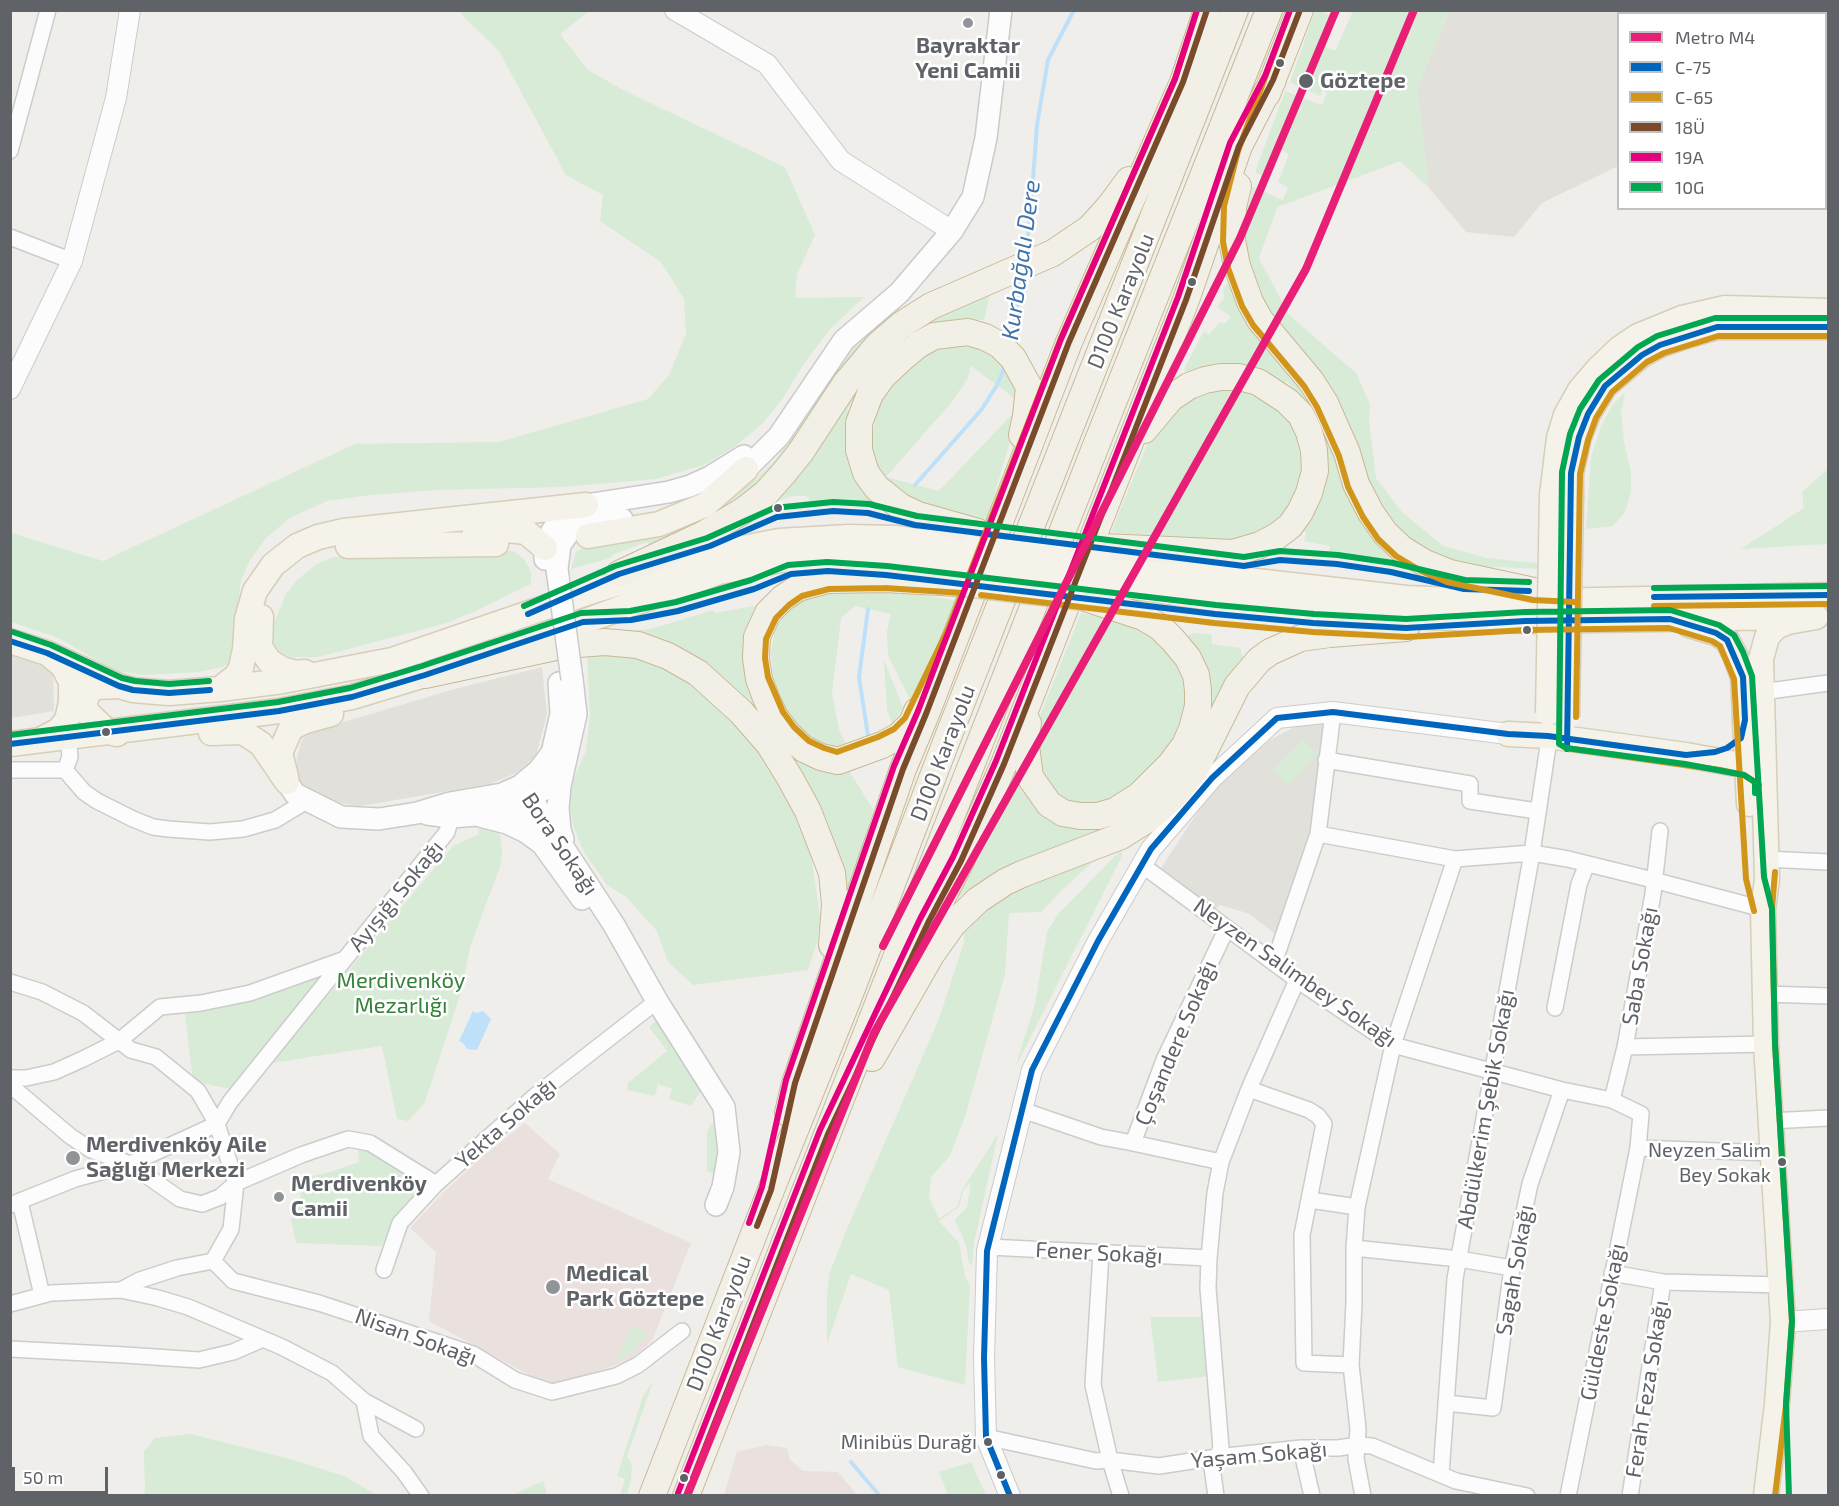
<!DOCTYPE html>
<meta charset="utf-8">
<style>
body{margin:0}
#map{position:relative;width:1839px;height:1506px;overflow:hidden;background:#efeeea;font-family:"Exo 2",sans-serif}
canvas{display:block}
.frame{position:absolute;inset:0;border:12px solid #5f6368;pointer-events:none}
.legend{position:absolute;left:1617px;top:12px;width:210px;height:198px;box-sizing:border-box;background:#fff;border:2px solid #bfc1c3;margin:0;padding:8px 10px;list-style:none;font-size:18px;color:#5f6368}
.legend li{display:flex;align-items:center;gap:12px;height:30px}
.legend b{width:30px;border:2px solid #bfc1c3}
.scale{position:absolute;left:12px;top:1467px;width:96px;height:27px;box-sizing:border-box;border:3px solid #5f6368;border-top:0;padding-left:8px;font-size:18px;line-height:21px;white-space:nowrap;color:#5f6368;-webkit-text-stroke:4px #fff;paint-order:stroke}
</style>
<div id="map">
<canvas width="1839" height="1506"></canvas>
<div class="frame"></div>
<ul class="legend">
<li><b style="height:8px;background:#e91e76"></b>Metro M4</li>
<li><b style="height:8px;background:#0065bd"></b>C-75</li>
<li><b style="height:8px;background:#d1951a"></b>C-65</li>
<li><b style="height:8px;background:#7a4b2a"></b>18Ü</li>
<li><b style="height:8px;background:#e5007d"></b>19A</li>
<li><b style="height:8px;background:#00a651"></b>10G</li>
</ul>
<div class="scale">50 m</div>
</div>
<script>
const c = document.querySelector('canvas').getContext('2d');
c.lineJoin = 'round';
function paint(path, color) { c.fillStyle = color; c.fill(path, 'evenodd'); }
const poly = rows => new Path2D(rows.map(r => 'M' + r).join(''));
function stroke(path, color, width, dash) { c.strokeStyle = color; c.lineWidth = width; c.lineCap = dash ? 'butt' : 'round'; c.setLineDash(dash || []); c.stroke(path); }
function write(font, color, halo, rows, align = 'center') {
  c.font = font + ' "Exo 2",sans-serif'; c.lineWidth = 5; c.setLineDash([]); c.textBaseline = 'middle'; c.strokeStyle = halo; c.fillStyle = color; for (const [text, x, y, turn = 0] of rows) {
    c.save(); c.translate(x, y); c.rotate((+turn || 0) * Math.PI / 180); c.textAlign = isNaN(turn) ? turn : align; if (halo) c.strokeText(text, 0, 0); c.fillText(text, 0, 0); c.restore();
  }
}
const education = poly([
 [1815,10,1816,13,1618,14,1618,166,1542,203,1514,237,1466,232,1429,188,1417,88,1450,11],
 [11,651,53,665,54,711,11,718],
 [542,667,547,714,536,756,516,773,490,784,360,806,333,802,302,787,295,775,297,757,302,739,317,730,451,690],
 [1325,720,1314,835,1280,938,1250,914,1220,905,1215,909,1161,868,1212,790,1270,740,1300,724]
]);
const medical = poly([
 [525,1123,560,1154,548,1179,691,1243,652,1341,631,1359,553,1388,429,1321,436,1252,410,1228,446,1190,484,1155],
 [766,1445,787,1448,790,1460,803,1471,838,1472,857,1495,724,1495,737,1452]
]);
const green = poly([
 [585,10,588,12,560,34,588,70,625,91,785,167,815,235,797,274,795,298,864,297,829,330,801,368,783,398,763,423,734,447,704,465,656,479,563,487,437,490,370,495,327,501,290,518,266,538,250,560,241,580,232,661,222,667,198,672,142,675,114,670,58,638,11,622,11,533,103,561,355,444,499,442,648,399,669,375,686,334,684,299,661,262,600,221,603,195,566,175,499,51,458,11],
 [1315,11,1320,11,1336,18,1326,47,1335,51,1353,11,1450,11,1417,88,1429,188,1400,161,1280,206,1277,208,1259,258,1289,315,1356,373,1370,404,1369,422,1376,478,1401,511,1443,546,1487,558,1537,563,1538,569,1478,566,1428,553,1397,530,1376,507,1263,307,1244,245,1244,223,1253,187,1283,200,1288,188,1278,182,1289,154,1280,150,1267,178,1255,172,1285,91,1322,105,1327,93,1322,91,1320,96,1290,82],
 [1229,283,1234,283,1306,388,1404,563,1336,553,1329,551,1330,546,1304,541,1306,533,1302,529,1322,467,1329,463,1318,419,1307,402,1287,382,1279,384,1188,375,1184,369,1204,331,1209,335,1220,322,1224,324,1231,317,1217,307,1224,299,1223,287],
 [991,289,984,320,957,319,918,330,883,358,847,410,852,414,846,435,851,469,859,484,874,498,869,503,854,501,810,503,807,496,793,496,754,509,773,496,789,479,822,439,882,352,911,327,937,311,960,300,960,304],
 [898,307,900,314,782,458,758,483,712,516,649,545,647,542,612,555,611,558,571,569,576,552,587,545,727,498,756,479,778,457,803,421,824,383,852,346],
 [966,341,1008,364,1021,403,971,366,967,380,950,404,886,477,939,491,1021,405,987,519,967,516,920,504,896,493,874,465,868,434,873,430,879,406,886,394,926,349],
 [1233,388,1264,396,1281,409,1295,428,1303,449,1304,474,1299,490,1280,519,1267,530,1236,540,1218,543,1111,532,1147,445,1171,410,1206,390],
 [1625,392,1621,413,1624,442,1631,472,1631,492,1625,512,1613,526,1586,529,1591,457,1601,426,1613,404],
 [1828,469,1828,544,1741,549,1804,508,1802,492],
 [513,551,524,559,531,572,531,584,473,612,447,623,318,657,291,657,278,651,273,641,272,628,286,594,297,580,317,564,333,557,386,552],
 [848,590,903,592,959,601,912,704,888,655,887,631,891,614,855,606,841,618,832,693,839,730,846,744,825,752,802,739,775,698,780,696,773,676,771,653,775,630,782,618,803,599,817,594],
 [775,596,750,646,743,648,749,686,789,753,812,766,847,768,873,809,848,897,754,719,614,632,651,629,713,610,715,613,759,605,762,598],
 [1081,613,1108,618,1141,628,1171,651,1181,668,1187,687,1187,706,1176,739,1136,784,1101,805,1069,803,1046,787,1035,747,1041,713],
 [1193,633,1211,634,1212,644,1241,648,1241,653,1247,661,1232,680,1195,759,1182,777,1164,796,1142,815,1116,830,1058,853,1037,858,957,898,1014,760,1038,803,1050,815,1070,823,1083,825,1098,825,1117,819,1134,810,1171,775,1184,760,1204,722,1206,686,1201,667,1193,649,1183,639],
 [623,653,656,660,689,676,741,723,799,812,810,848,820,916,817,943,808,970,693,985,668,962,657,931,625,896,607,885,584,852,574,828,569,806,573,781,586,751,590,716,587,655],
 [884,660,903,708,892,724,887,710],
 [1302,739,1318,754,1289,785,1273,770],
 [486,827,500,834,502,850,501,864,470,947,462,989,425,1102,408,1121,397,1119,382,1046,271,1063,453,846,479,834,478,829],
 [1109,847,1063,889,1041,912,1009,913,1005,974,965,1117,949,1157,931,1177,929,1197,939,1219,957,1207,962,1190,998,1134,974,1243,972,1265,969,1263,966,1245,955,1220,967,1207,971,1182,963,1191,959,1207,939,1221,959,1243,965,1276,970,1285,965,1385,898,1367,889,1290,851,1274,827,1344,827,1294,830,1272,846,1231,939,1019,964,942,964,918,987,897],
 [1121,850,1122,856,1015,1068,1035,1004,1047,932,1058,914],
 [325,975,230,1089,193,1081,185,1014,248,1002],
 [657,1020,702,1089,691,1106,669,1099,672,1089,658,1084,655,1096,627,1090,628,1083,667,1051,649,1027],
 [715,1119,716,1119,719,1146,717,1175,707,1171,707,1131],
 [358,1149,376,1150,419,1180,424,1190,396,1221,381,1246,296,1243,291,1219,308,1177,330,1172,359,1162],
 [1150,1317,1204,1317,1210,1376,1158,1382],
 [632,1326,649,1333,633,1352,616,1361],
 [653,1382,627,1456,632,1465,631,1479,627,1495,620,1495,625,1479,617,1476,643,1396],
 [191,1434,290,1459,344,1476,376,1495,145,1495,144,1451,155,1438],
 [971,1462,986,1495,948,1495,939,1472],
 [543,1481,547,1495,513,1495]
]);
const water = poly([
 [473,1011,476,1013,483,1011,491,1019,477,1050,467,1049,463,1043,459,1041]
]);
const stream = poly([
 [1025,256,1030,220,1037,125,1048,60,1074,10],
 [1012,342,1022,276],
 [915,485,982,409,997,385,1006,364],
 [868,736,859,677,868,609],
 [851,1462,880,1496]
]);
const minor = poly([
 [10,151,48,10],
 [10,237,72,261],
 [1762,692,1828,683],
 [1326,760,1470,784,1470,801,1537,811],
 [10,770,65,770,70,757,69,746,61,737],
 [65,770,84,792,97,801,133,819,153,827,168,829,210,832,243,829,275,820,308,800],
 [1318,834,1455,859,1532,853,1568,859,1653,880,1763,909],
 [1766,859,1828,862],
 [1142,865,1297,980,1393,1045,1562,1090,1612,1100,1641,1114,1638,1148,1772,1153],
 [1274,963,1318,834,1333,712],
 [10,982,42,992,83,1013,131,1050,156,1057,198,1091,217,1124,236,1183,231,1229,213,1261,177,1268,140,1280,121,1290,51,1293,10,1304],
 [1766,994,1828,996],
 [1555,1008,1579,884,1587,864],
 [1625,1047,1766,1044],
 [10,1078,26,1078,54,1072,83,1059,119,1041,160,1007,201,1003,250,993,345,959,447,832,451,817],
 [10,1085,70,1136,91,1150,130,1164,180,1199,202,1204,220,1197,236,1183,301,1155,348,1139,370,1143,436,1184],
 [1249,1089,1309,1110,1318,1116,1324,1124,1302,1235,1304,1363,1351,1365],
 [1612,1100,1625,1047,1653,894,1660,831],
 [1022,1110,1101,1137,1133,1143],
 [1770,1121,1828,1118],
 [1221,1162,1133,1143,1164,1060,1227,928],
 [1310,1200,1357,1207],
 [20,1202,42,1295],
 [10,1205,75,1179,130,1164,217,1124,230,1102,345,959],
 [989,1247,1209,1258],
 [1354,1248,1459,1259,1512,1268],
 [1101,1253,1093,1385,1110,1460,1121,1496],
 [213,1261,233,1281,319,1303,473,1354,515,1380,552,1392,616,1376,638,1365,682,1331],
 [384,1270,400,1223,436,1184,535,1096,657,1001],
 [1612,1273,1663,1282,1781,1285],
 [121,1290,158,1298,188,1307,282,1347,332,1373,364,1401,416,1429],
 [10,1349,125,1355,199,1360,233,1352,263,1339],
 [364,1401,371,1436,404,1472,421,1496],
 [1446,1403,1493,1408,1512,1268,1530,1184,1562,1090],
 [986,1437,1096,1461,1110,1460,1159,1466,1217,1457,1301,1448,1338,1448,1358,1445,1372,1446,1456,1481,1527,1496],
 [1301,1448,1312,1496],
 [1441,1474,1455,1279,1532,853,1548,746],
 [1216,1496,1212,1467,1221,1448,1208,1288,1209,1258,1215,1193,1221,1162,1249,1089,1297,980],
 [1363,1496,1356,1459,1358,1429,1351,1365,1354,1303,1354,1248,1357,1207,1393,1045,1455,859],
 [1568,1496,1638,1148],
 [1630,1496,1663,1282]
]);
const tertiary = poly([
 [675,10,767,64,841,161,952,231],
 [10,389,72,261,116,98,130,10],
 [1783,1322,1828,1319],
 [1010,1496,986,1437,984,1358,987,1251,1032,1070,1098,941,1151,849,1212,778,1277,718,1333,712,1508,734]
]);
const secondary = poly([
 [734,477,746,469,779,436,844,340,899,293,952,231,973,197,986,138,1001,10],
 [545,559,545,548,552,531,564,515,586,505,669,492,690,486,710,477,744,456],
 [557,569,560,545,570,531,584,524,622,519],
 [287,782,295,794,341,817,379,819,417,813,450,803,502,794,520,786,539,770,552,753,561,714,559,683],
 [520,786,531,798,614,925,657,1001,724,1107,729,1152,723,1187,716,1205],
 [522,807,543,845,582,899],
 [427,814,451,817,477,815,520,804,547,787,564,765],
 [480,816,507,823,526,832,541,843],
 [563,839,560,830,558,808,560,786,576,714,572,679]
]);
const primary = poly([
 [1552,495,1559,438,1566,415,1580,390,1598,369,1619,349,1638,336,1682,318,1725,308,1828,311],
 [1571,496,1571,473,1579,437,1588,414,1605,386,1642,355,1660,345,1686,336,1717,327,1828,327],
 [475,532,497,529,526,532,545,548],
 [588,536,659,524,705,505,746,469],
 [348,546,496,544],
 [1100,562,1203,575,1406,598,1505,602,1828,595],
 [1092,581,1250,604,1383,615,1525,621,1795,617],
 [261,617,260,647,269,661,282,669,297,673,305,672],
 [1689,625,1716,633,1727,640,1735,655,1743,677,1749,804],
 [10,641,47,653,119,686,133,690,169,693,220,689,283,681,392,660,596,590,723,552,779,541,848,537,895,538,972,548],
 [497,650,583,622,719,572,781,560,853,556,964,566],
 [220,689,236,676,241,668,245,649,247,619,255,591,273,565,297,546,318,537,344,531,586,505],
 [211,733,243,732,261,744,287,782],
 [117,734,108,732,94,719,86,711,85,702,88,693,96,687,119,686],
 [1508,734,1548,736,1686,755,1747,766,1759,774],
 [42,739,59,730,67,720,71,702,71,682,63,666,52,657],
 [10,744,279,711,352,697,444,669],
 [286,777,280,753,291,728,306,721,331,714],
 [1766,1496,1777,1404,1783,1322,1766,1044,1763,909,1767,879,1761,659,1767,637,1776,627,1788,622,1816,617]
]);
const trunk = poly([
 [1267,94,1300,10],
 [1238,186,1233,207,1232,240,1237,266,1250,302,1260,320,1311,381,1325,403,1347,453,1356,484,1371,513,1385,533,1402,549,1425,563,1450,573,1534,591],
 [978,532,918,515,901,507,877,488,866,473,859,450,859,423,870,394,883,376,901,359,918,345,934,336,968,332,985,337,1000,345,1013,358,1029,387,1026,416,1022,435],
 [1105,547,1233,553,1260,545,1277,536,1290,526,1300,512,1309,493,1315,471,1314,450,1309,432,1301,415,1287,401,1258,382,1239,377,1221,377,1205,380,1189,386,1171,398,1144,430],
 [619,574,704,534,743,511,766,493,783,474,800,453,846,383,877,346,901,325,931,306,1053,253,1090,228,1109,207,1129,180],
 [425,675,565,645,605,642,638,645,668,656,698,673,741,712,769,744,790,778,808,811,832,873,835,904,832,945],
 [917,711,912,723,899,736,882,745,838,761,821,757,804,749,787,733,775,717,766,698,759,679,756,658,757,637,768,613,783,598,798,588,828,580,885,579,957,583],
 [1028,723,1025,738,1030,777,1049,804,1063,813,1080,816,1098,816,1115,811,1140,795,1170,765,1185,745,1192,729,1198,706,1198,690,1196,675,1188,658,1173,640,1160,627,1143,617,1085,598],
 [917,947,961,861,1004,764,1186,300,1239,146,1273,80],
 [872,1058,931,955,953,924,978,900,1005,882,1022,874,1121,836,1148,819,1175,795,1196,768,1237,686,1259,660,1270,652,1301,638,1330,634,1406,628],
 [788,1113,795,1083,903,769,926,714,1069,342,1183,82,1207,10],
 [652,1496,771,1190,848,999,948,737,1235,10],
 [686,1496,1095,448,1269,10]
]);
const secondaryBridge = poly([
 [557,569,572,679]
]);
const primaryBridge = poly([
 [972,548,1100,562],
 [964,566,1092,581],
 [957,583,1085,598],
 [1548,713,1552,495],
 [1567,717,1571,496]
]);
const bus1 = poly([
 [1654,597,1828,595],
 [528,614,619,574,710,546,777,517,833,511,868,513,915,525,1244,566,1280,560,1337,564,1391,572,1464,589,1529,591],
 [10,641,47,653,119,686,133,690,169,693,210,690],
 [10,744,279,711,352,697,425,675,583,622,631,620,678,611,754,589,791,574,828,571,886,575,1215,614,1313,623,1406,628,1525,621,1670,619,1716,633,1727,640,1743,677,1745,720,1741,738,1727,748,1715,752,1686,755,1548,736,1508,734,1333,712,1277,718,1212,778,1151,849,1098,941,1032,1070,987,1251,984,1358,986,1437,1010,1496],
 [1567,749,1571,473,1579,437,1588,414,1605,386,1642,355,1660,345,1717,327,1828,327]
]);
const bus2 = poly([
 [1290,10,1238,151,1224,206,1223,242,1228,268,1242,306,1253,325,1304,386,1317,407,1339,456,1348,487,1363,517,1378,539,1396,556,1421,571,1447,582,1533,600,1574,602],
 [969,575,1061,338,1175,79,1197,10],
 [885,588,962,593,948,629,905,718,894,729,878,737,837,752,824,748,809,741,794,727,783,712,768,677,765,658,766,639,776,618,789,605,802,596,829,589,885,588],
 [981,595,1214,623,1313,632,1407,637,1525,630,1669,628,1712,641,1720,646,1734,679,1746,879,1754,911],
 [1654,606,1828,604],
 [1576,717,1580,474,1588,440,1596,418,1612,392,1647,362,1664,353,1718,336,1828,336],
 [1566,748,1720,770,1744,775,1759,785],
 [1775,872,1772,909,1775,1044,1792,1321,1786,1405,1775,1496]
]);
const bus3 = poly([
 [757,1226,771,1190,795,1083,903,769,926,714,1069,342,1183,82,1207,10],
 [686,1496,828,1134,928,923,961,861,1004,764,1186,300,1239,146,1273,80,1300,10]
]);
const bus4 = poly([
 [749,1223,762,1187,786,1080,894,766,918,711,1061,339,1175,79,1197,10],
 [678,1493,820,1130,920,919,953,857,996,761,1178,297,1230,143,1265,76,1290,10]
]);
const bus5 = poly([
 [1654,588,1828,586],
 [524,606,615,566,707,538,774,508,833,502,869,504,917,516,1244,557,1280,551,1338,555,1393,563,1465,580,1529,582],
 [13,632,51,645,122,678,135,681,169,684,209,681],
 [10,735,278,702,350,688,422,666,581,613,630,611,676,602,751,580,788,565,827,562,887,566,1216,605,1314,614,1406,619,1525,612,1670,610,1719,625,1734,635,1743,652,1752,676,1764,877,1772,909,1775,1044,1792,1321,1786,1404,1789,1496],
 [1755,793,1755,782,1744,775,1685,764,1566,748,1559,744,1562,472,1570,434,1580,409,1599,380,1638,347,1657,336,1715,318,1828,318]
]);
const metro1 = poly([
 [883,946,1240,238,1336,10],
 [687,1496,874,1033,1306,269,1414,10]
]);
const markers = [
 [968,23,6,"#919496"],
 [1280,63,5,"#5f6368"],
 [1306,81,8,"#5f6368"],
 [1192,282,5,"#5f6368"],
 [778,508,5,"#5f6368"],
 [1527,630,5,"#5f6368"],
 [106,732,5,"#5f6368"],
 [73,1158,8,"#919496"],
 [1782,1162,5,"#5f6368"],
 [279,1197,6,"#919496"],
 [553,1287,8,"#919496"],
 [988,1442,5,"#5f6368"],
 [1001,1475,5,"#5f6368"],
 [684,1478,5,"#5f6368"]
];
const busNames = [
 ["Neyzen Salim",1771,1150],
 ["Bey Sokak",1771,1175],
 ["Minibüs Durağı",977,1442]
];
const poiNames = [
 ["Bayraktar",968,46,"center"],
 ["Yeni Camii",968,71,"center"],
 ["Merdivenköy Aile",86,1145],
 ["Sağlığı Merkezi",86,1170],
 ["Merdivenköy",291,1184],
 ["Camii",291,1209],
 ["Medical",566,1274],
 ["Park Göztepe",566,1299]
];
const stopNames = [
 ["Göztepe",1320,81]
];
const streetNames = [
 ["D100 Karayolu",1121,301,-68],
 ["D100 Karayolu",943,753,-69],
 ["Bora Sokağı",560,844,56],
 ["Ayışığı Sokağı",396,896,-51],
 ["Saba Sokağı",1640,966,-80],
 ["Neyzen Salimbey Sokağı",1295,973,35],
 ["Çoşandere Sokağı",1176,1043,-67],
 ["Abdülkerim Şebik Sokağı",1486,1109,-80],
 ["Yekta Sokağı",506,1123,-41],
 ["Fener Sokağı",1099,1253,3],
 ["Sagah Sokağı",1515,1270,-80],
 ["Güldeste Sokağı",1603,1322,-79],
 ["D100 Karayolu",719,1323,-69],
 ["Nisan Sokağı",416,1337,20],
 ["Ferah Feza Sokağı",1647,1389,-81],
 ["Yaşam Sokağı",1259,1455,-5]
];
const parkNames = [
 ["Merdivenköy",401,981],
 ["Mezarlığı",401,1006]
];
const waterNames = [
 ["Kurbağalı Dere",1021,260,-82]
];
paint(education, '#e2e0da');
paint(medical, '#eae0de');
paint(green, '#d8ebd6');
paint(water, '#bfe0f9');
stroke(stream, '#bfe0f9', 4);
stroke(minor, '#cbcccc', 18);
stroke(tertiary, '#cbcccc', 22);
stroke(secondary, '#cacacb', 24);
stroke(primary, '#d7ceb8', 27);
stroke(trunk, '#c8b996', 28);
stroke(minor, '#fdfcfc', 15);
stroke(tertiary, '#fdfcfc', 20);
stroke(secondary, '#fdfcfc', 21);
stroke(primary, '#f4f2e9', 24);
stroke(trunk, '#f2f0e6', 26);
stroke(secondaryBridge, '#cacacb', 24, []);
stroke(primaryBridge, '#d7ceb8', 27, []);
stroke(secondaryBridge, '#fdfcfc', 21);
stroke(primaryBridge, '#f4f2e9', 24);
stroke(bus1, '#0065bd', 6);
stroke(bus2, '#d1951a', 6);
stroke(bus3, '#7a4b2a', 6);
stroke(bus4, '#e5007d', 6);
stroke(bus5, '#00a651', 6);
stroke(metro1, '#e91e76', 8);
for (const [x, y, r, color] of markers) { const dot = new Path2D(); dot.arc(x, y, r, 0, 2 * Math.PI); c.fillStyle = color; c.fill(dot); stroke(dot, '#fff', 2); }
write('20px', '#5f6368', '#fff', busNames, 'right');
write('bold 22px', '#5f6368', '#fff', poiNames, 'left');
write('bold 22px', '#5f6368', '#fff', stopNames, 'left');
write('22px', '#5f6368', '#fff', streetNames);
write('22px', '#348238', '#fff', parkNames);
write('italic 24px', '#4174aa', '#fff', waterNames);
</script>
